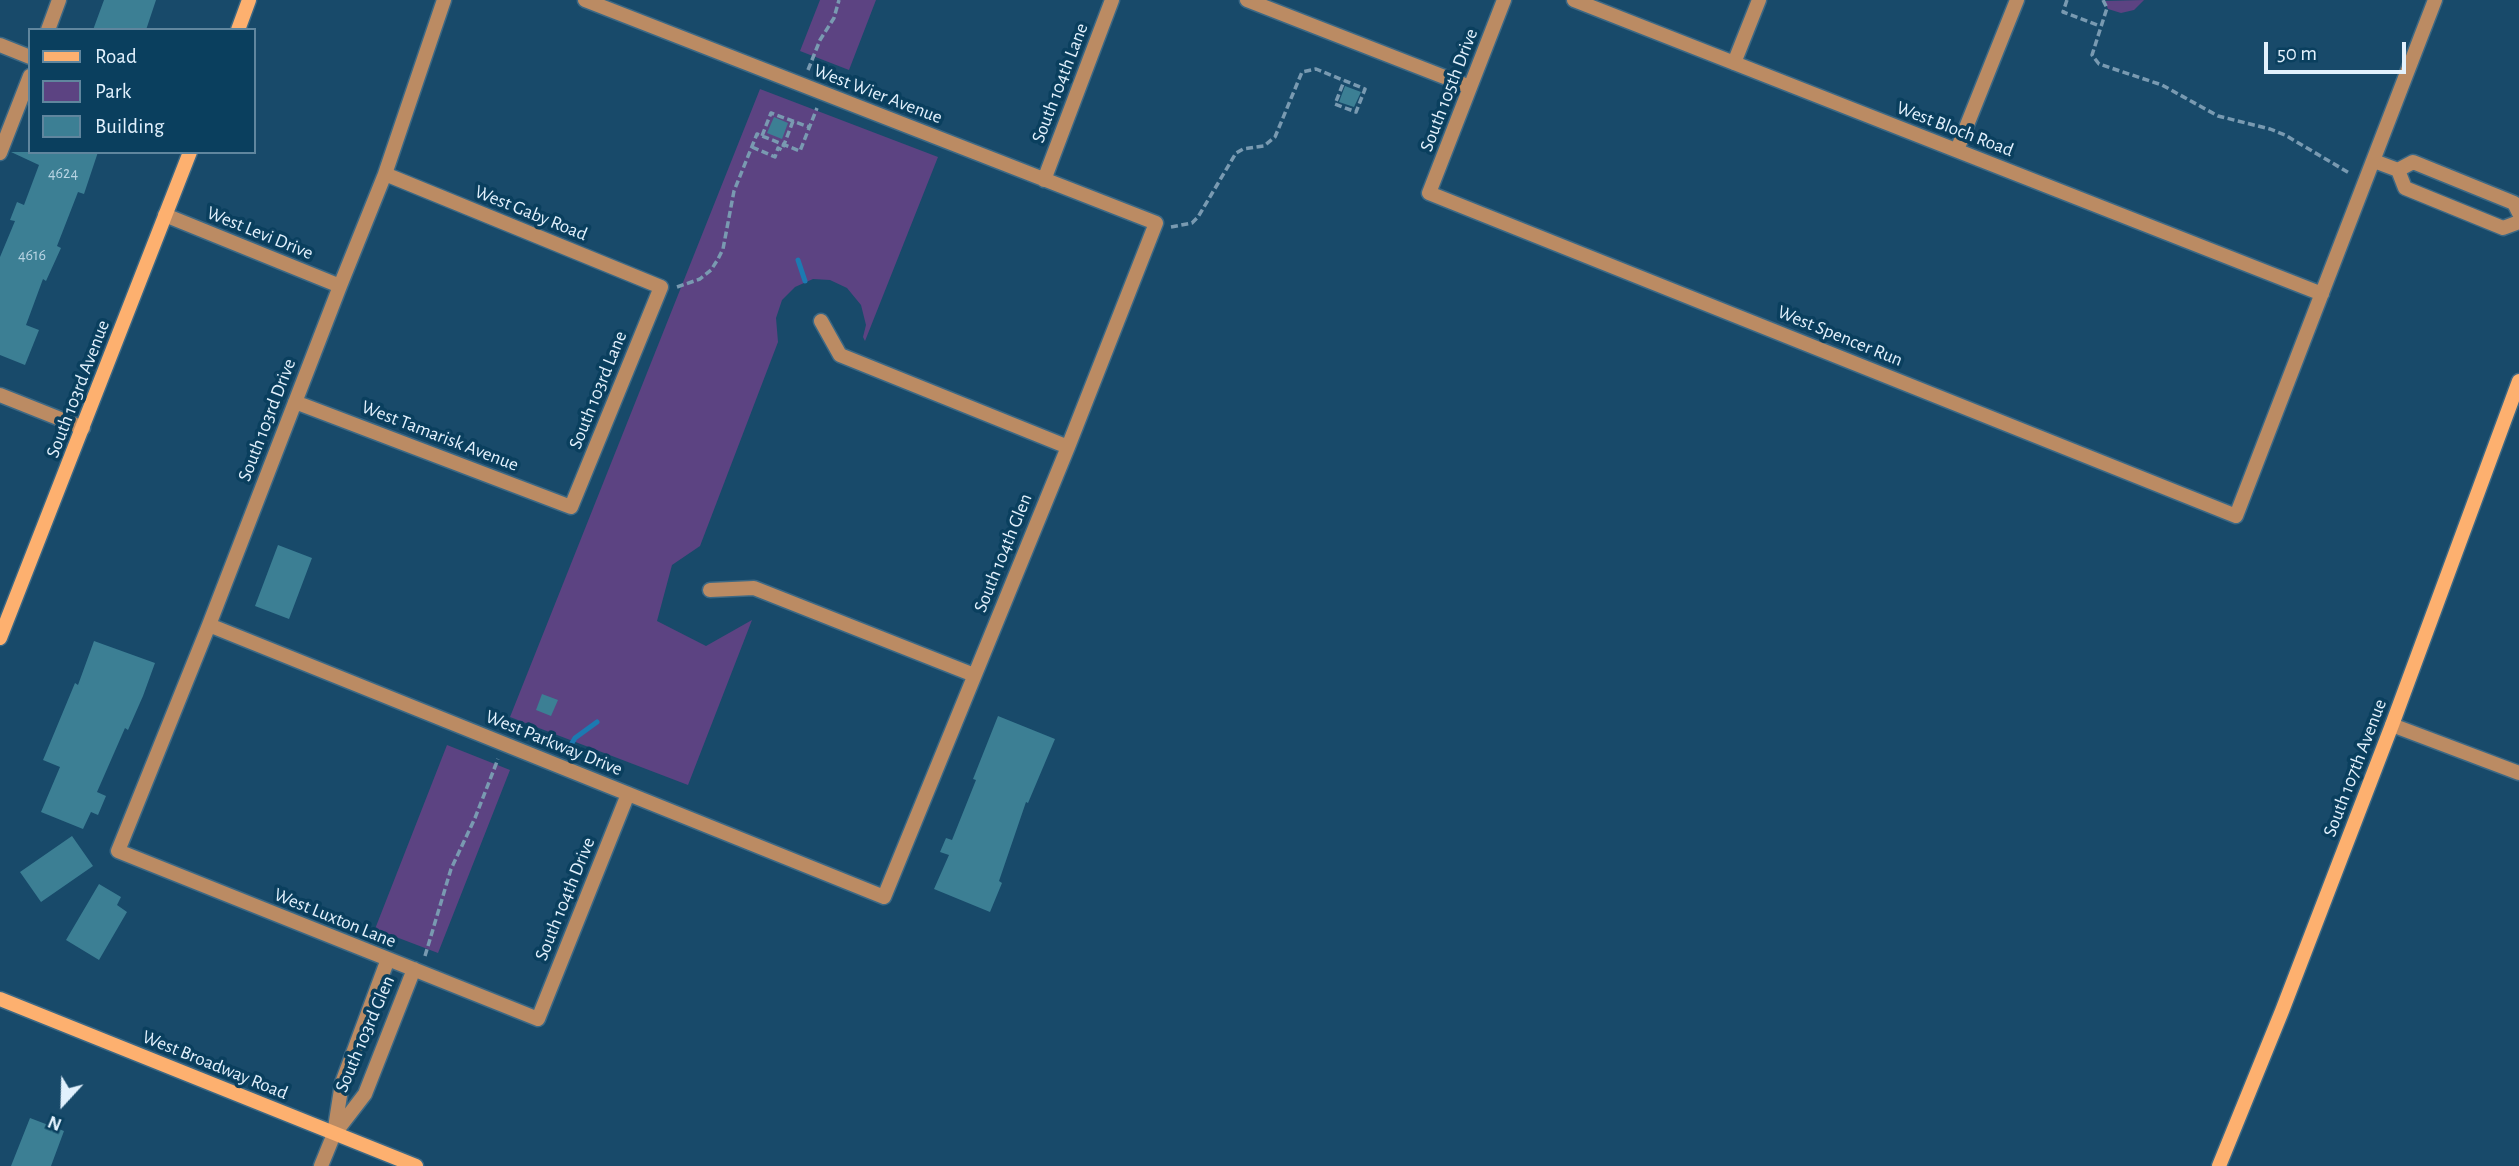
<!DOCTYPE html>
<style>
body{margin:0}
#map{position:relative;width:2519px;height:1166px;overflow:hidden;background:#184a6a;font-family:"Alegreya Sans",sans-serif}
canvas{display:block}
.legend{position:absolute;left:28px;top:28px;width:228px;height:126px;box-sizing:border-box;background:#0a3f5e;border:2px solid #60869e;margin:0;padding:9px 12px;list-style:none;font-size:21px;color:#e2f1fd}
.legend li{display:flex;align-items:center;gap:14px;height:35px}
.legend b{width:35px;border:2px solid #60869e}
.north{position:absolute;left:28px;top:1068px;width:70px;height:70px;-webkit-text-stroke:5px #0a3f5e;paint-order:stroke;rotate:202deg;font-size:19px;font-weight:700;line-height:28px;text-align:center;color:#e2f1fd}
.north::after{content:'';display:block;margin:auto;width:24px;height:32px;background:#e2f1fd;clip-path:polygon(50% 0,100% 100%,50% 72%,0 100%)}
.scale{position:absolute;left:2264px;top:42px;width:142px;height:32px;box-sizing:border-box;border:4px solid #e2f1fd;border-top:0;padding-left:9px;font-size:21px;line-height:24px;white-space:nowrap;color:#e2f1fd;-webkit-text-stroke:5px #0a3f5e;paint-order:stroke}
</style>
<div id="map">
<canvas width="2519" height="1166"></canvas>
<ul class="legend">
<li><b style="height:9px;background:#fdb06f"></b>Road</li>
<li><b style="height:19px;background:#5c4382"></b>Park</li>
<li><b style="height:19px;background:#3c7f94"></b>Building</li>
</ul>
<div class="north">N</div>
<div class="scale">50 m</div>
</div>
<script>
const c = document.querySelector('canvas').getContext('2d');
c.lineJoin = 'round';
function paint(path, color) { c.fillStyle = color; c.fill(path, 'evenodd'); }
const poly = rows => new Path2D(rows.map(r => 'M' + r).join(''));
function stroke(path, color, width, dash) { c.strokeStyle = color; c.lineWidth = width; c.lineCap = dash ? 'butt' : 'round'; c.setLineDash(dash || []); c.stroke(path); }
function write(font, color, halo, rows, align = 'center') {
  c.font = font + ' "Alegreya Sans",sans-serif'; c.lineWidth = 7; c.setLineDash([]); c.textBaseline = 'middle'; c.strokeStyle = halo; c.fillStyle = color; for (const [text, x, y, turn = 0] of rows) {
    c.save(); c.translate(x, y); c.rotate((+turn || 0) * Math.PI / 180); c.textAlign = isNaN(turn) ? turn : align; if (halo) c.strokeText(text, 0, 0); c.fillText(text, 0, 0); c.restore();
  }
}
const green = poly([
 [820,0,876,0,849,70,800,51],
 [2144,0,2134,10,2121,13,2108,9,2105,1],
 [760,89,938,157,865,341,863,337,866,325,861,305,847,288,830,280,813,279,795,287,782,300,776,318,778,342,700,546,672,565,657,621,706,646,752,620,688,785,510,717],
 [447,745,510,770,438,953,375,929]
]);
const stream = poly([
 [798,260,805,281],
 [569,748,575,738,597,722]
]);
const building = poly([
 [104,0,156,0,146,30,93,30],
 [1345,86,1361,92,1354,107,1339,102],
 [774,117,788,123,782,139,767,133],
 [11,152,98,152,84,194,78,192,57,246,61,248,46,281,43,279,26,325,39,330,25,365,0,355,0,257,15,221,10,220,17,202,24,205,39,165],
 [278,545,312,558,289,619,255,606],
 [94,641,155,663,143,696,128,730,125,728,97,792,106,796,98,815,91,812,83,829,41,812,60,767,43,760,75,683,78,685],
 [542,694,558,700,551,716,536,710],
 [998,716,1055,739,1028,803,1026,802,999,881,1002,883,990,912,934,889,949,855,940,852,946,838,952,840,976,780,973,779],
 [72,836,93,866,41,902,20,872],
 [99,884,121,897,117,905,127,912,99,960,66,940],
 [30,1118,64,1131,51,1166,11,1166]
]);
const path = poly([
 [2067,0,2063,12,2100,26],
 [2103,0,2107,8,2092,55,2099,64,2162,85,2218,116,2270,129,2285,135,2351,174],
 [808,70,820,40,834,18,839,0],
 [762,136,771,113,809,127],
 [752,147,775,157,778,148,782,150,793,121],
 [1171,227,1192,223,1198,217,1236,153,1243,149,1264,146,1275,137,1302,72,1316,69,1365,89,1356,112,1335,104,1344,81],
 [677,287,700,279,711,270,718,259,723,249,734,191,757,134,800,151,817,108],
 [425,956,451,869,475,818,498,759]
]);
const street = poly([
 [444,0,385,174,340,286,209,625,118,851,538,1019,628,794],
 [1247,0,1470,87],
 [1504,0,1429,193,2236,516,2435,0],
 [1574,0,2322,294],
 [48,30,59,0],
 [0,45,30,57],
 [1734,63,1759,0],
 [1957,150,2017,0],
 [0,153,30,76],
 [2374,161,2398,170,2405,188,2503,228,2519,222],
 [2398,170,2413,162,2514,203,2519,213],
 [1044,180,1112,0],
 [165,215,340,286],
 [821,321,840,355,1068,447],
 [0,395,83,428],
 [295,402,571,507,661,287,385,174],
 [710,590,754,588,974,675],
 [209,625,884,897,1068,447,1156,223,585,0],
 [2392,725,2519,773],
 [335,1133,365,1094,414,969],
 [321,1166,334,1134,342,1083,388,959]
]);
const secondary = poly([
 [238,30,249,0],
 [0,638,190,152],
 [0,999,416,1166],
 [2219,1166,2282,1011,2392,725,2519,381]
]);
const numberNames = [
 ["4624",63,173],
 ["4616",32,255]
];
const streetNames = [
 ["South 104th Lane",1060,83,-69],
 ["South 105th Drive",1449,90,-69],
 ["West Wier Avenue",878,94,21],
 ["West Bloch Road",1955,129,21],
 ["West Gaby Road",531,213,22],
 ["West Levi Drive",260,233,22],
 ["West Spencer Run",1840,336,22],
 ["South 103rd Avenue",78,389,-69],
 ["South 103rd Lane",598,390,-68],
 ["South 103rd Drive",267,420,-69],
 ["West Tamarisk Avenue",440,436,21],
 ["South 104th Glen",1003,553,-68],
 ["West Parkway Drive",554,743,22],
 ["South 107th Avenue",2355,768,-69],
 ["South 104th Drive",565,899,-68],
 ["West Luxton Lane",335,918,22],
 ["South 103rd Glen",365,1034,-67],
 ["West Broadway Road",215,1065,22]
];
paint(green, '#5c4382');
stroke(stream, '#1c7ab1', 5);
paint(building, '#3c7f94');
stroke(street, '#3c6884', 17);
stroke(secondary, '#3c6884', 17);
stroke(path, '#799ab1', 3.5, [7, 3.5]);
stroke(street, '#bb8b63', 14);
stroke(secondary, '#fdb06f', 14);
write('16px', '#b8d4e3', null, numberNames);
write('19px', '#e2f1fd', '#0a3f5e', streetNames);
</script>
